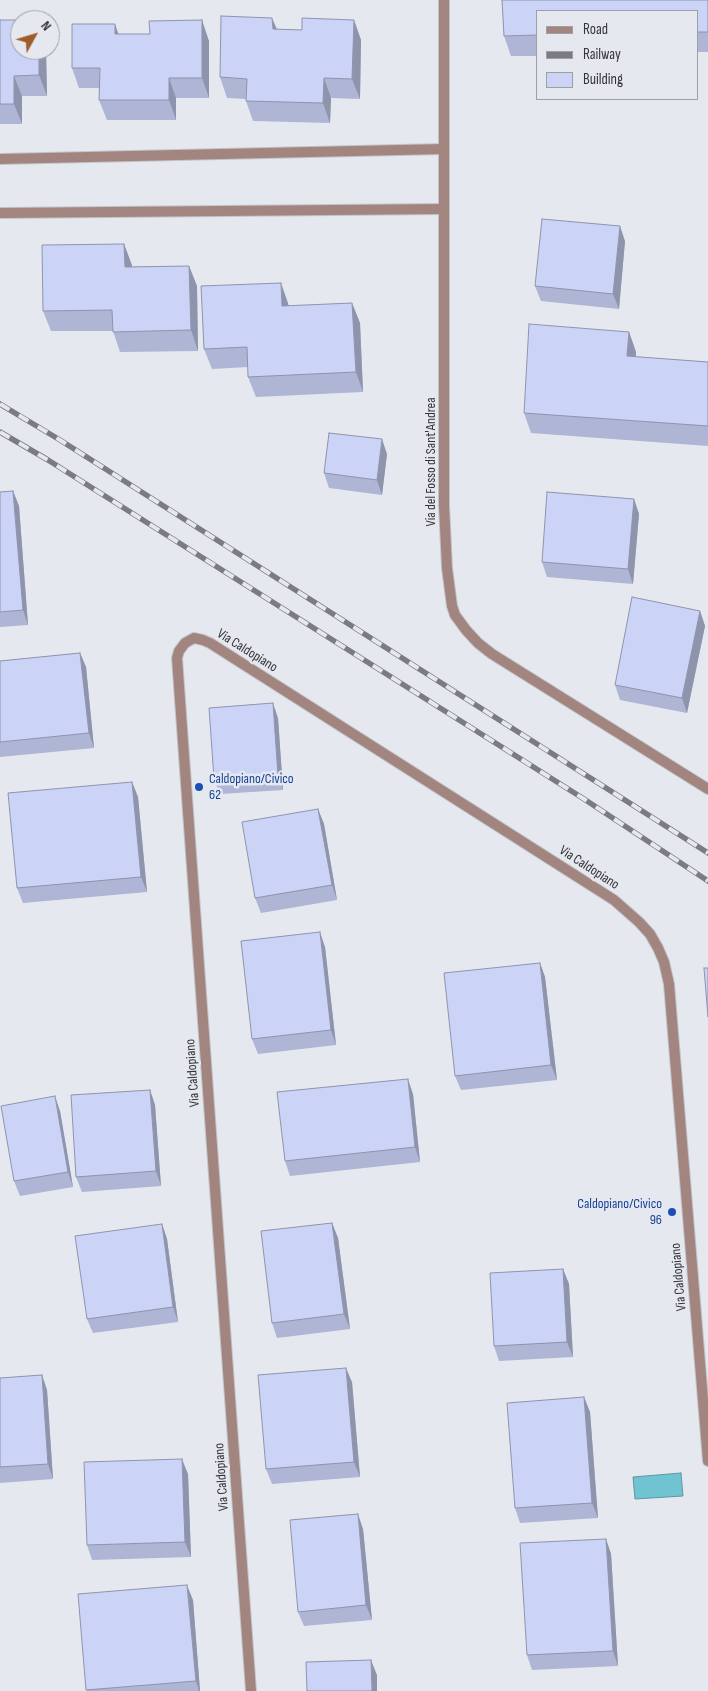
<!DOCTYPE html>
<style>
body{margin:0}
#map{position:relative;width:708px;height:1691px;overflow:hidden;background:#e6e8f0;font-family:"Sofia Sans Condensed",sans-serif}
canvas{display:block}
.legend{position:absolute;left:536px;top:10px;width:162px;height:90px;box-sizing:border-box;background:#e6e8f0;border:1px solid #9ea0a6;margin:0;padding:6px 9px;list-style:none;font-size:15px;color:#333437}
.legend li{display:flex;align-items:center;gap:10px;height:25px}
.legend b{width:25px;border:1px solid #9ea0a6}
.north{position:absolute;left:10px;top:10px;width:50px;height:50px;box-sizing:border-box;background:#e6e8f0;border:1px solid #9ea0a6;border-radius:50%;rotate:51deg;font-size:14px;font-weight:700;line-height:20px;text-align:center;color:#333437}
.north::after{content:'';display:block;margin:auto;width:18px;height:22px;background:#a05d2c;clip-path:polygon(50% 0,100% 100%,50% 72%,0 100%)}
</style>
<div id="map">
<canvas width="708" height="1691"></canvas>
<ul class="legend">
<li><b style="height:6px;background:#a2857e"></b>Road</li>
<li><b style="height:6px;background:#7a7c81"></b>Railway</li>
<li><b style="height:14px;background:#cbd3f6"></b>Building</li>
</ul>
<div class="north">N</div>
</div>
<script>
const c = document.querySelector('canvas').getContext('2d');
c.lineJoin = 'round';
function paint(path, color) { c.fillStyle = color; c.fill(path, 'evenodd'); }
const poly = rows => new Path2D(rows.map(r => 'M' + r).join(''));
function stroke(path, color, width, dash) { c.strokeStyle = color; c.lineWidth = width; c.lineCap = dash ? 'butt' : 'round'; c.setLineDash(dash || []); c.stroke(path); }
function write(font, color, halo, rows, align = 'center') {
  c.font = font + ' "Sofia Sans Condensed",sans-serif'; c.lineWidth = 5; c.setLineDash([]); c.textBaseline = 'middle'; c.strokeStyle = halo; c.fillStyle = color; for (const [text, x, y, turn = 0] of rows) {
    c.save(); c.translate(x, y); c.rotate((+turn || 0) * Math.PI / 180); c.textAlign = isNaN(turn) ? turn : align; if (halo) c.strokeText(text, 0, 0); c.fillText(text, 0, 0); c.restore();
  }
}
const water = poly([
 [681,1473,683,1496,635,1499,633,1477,681,1473]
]);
const lane = poly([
 [0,159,444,149],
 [0,213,444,209]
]);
const street = poly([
 [444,0,444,505,447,568,452,606,455,615,466,630,478,643,492,654,708,789],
 [251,1691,177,658,179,651,185,643,194,638,203,640,210,643,614,900,639,922,650,934,658,948,664,962,669,984,708,1461]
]);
const rail = poly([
 [0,404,60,440,708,853],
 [0,432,48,460,584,799,708,881]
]);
const wall = poly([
 [502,0,708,0,708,52,697,52,697,11,537,11,537,56,511,56,504,36],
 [272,18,277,29,302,30,354,20,361,40,360,99,331,98,330,123,253,121,246,101,246,99,227,98,220,77],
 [0,20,20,50,46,50,47,96,22,96,22,124,0,124],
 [118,34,209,41,209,98,176,98,176,120,107,120,99,100,99,88,79,88,72,68],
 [625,241,619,309,541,301,535,286],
 [124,244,132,267,189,266,197,286,198,351,120,352,113,331,51,331,43,311],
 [288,303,289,306,352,303,360,323,363,392,256,397,248,377,248,367,212,369,204,349],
 [629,332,636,352,636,357,708,362,708,446,531,433,524,413],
 [387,454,382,495,329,488,324,473],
 [13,491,19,506,28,625,0,627,0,492],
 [634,499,639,514,633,584,547,577,542,562],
 [700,611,705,626,687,713,620,700,615,685],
 [80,653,86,667,94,748,0,757,0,661],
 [278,718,283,790,220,794,214,779],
 [132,782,138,797,147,892,23,903,17,888],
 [318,809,324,824,337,900,261,913,255,898],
 [325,947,336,1045,258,1054,252,1039],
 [540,963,545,977,557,1080,461,1090,455,1076],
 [150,1090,155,1105,161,1186,82,1192,76,1177],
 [413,1094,420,1162,290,1176,285,1161],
 [60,1111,73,1187,20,1196,14,1181],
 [332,1223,338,1238,350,1329,277,1338,272,1323],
 [162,1224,167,1239,178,1322,93,1333,87,1319],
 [563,1269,569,1284,573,1357,499,1361,494,1346],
 [42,1375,47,1390,53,1479,0,1483,0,1378],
 [352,1382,360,1477,272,1484,266,1469],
 [584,1397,590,1412,598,1518,520,1523,515,1508],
 [188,1474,191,1557,92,1560,87,1545],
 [363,1529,372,1620,304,1626,298,1612],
 [606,1539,611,1554,618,1666,532,1670,527,1655],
 [193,1600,200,1691,87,1691,86,1690]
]);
const shadedWall = poly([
 [272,18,280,38,273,29],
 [202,20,209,41,209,98,202,78],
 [354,20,361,40,360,99,352,79],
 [115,24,122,44,115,34],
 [39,50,46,50,47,96,39,75],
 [14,76,22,96,22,124,14,104],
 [169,78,176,98,176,120,169,100],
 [324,78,331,98,330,123,323,103],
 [620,226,625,241,619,309,613,294],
 [124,244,132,265,132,287,125,267],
 [189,266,197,286,198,351,191,330],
 [281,283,288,303,289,326,282,306],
 [352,303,360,323,363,392,356,372],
 [629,332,636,352,635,377,627,356],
 [382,439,387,454,382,495,377,480],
 [13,491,19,506,28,625,23,610],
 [634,499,639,514,633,584,628,569],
 [700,611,705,626,687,713,682,698],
 [80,653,86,667,94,748,89,733],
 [273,703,278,718,283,790,278,775],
 [132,782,138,797,147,892,141,877],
 [318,809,324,824,337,900,332,885],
 [320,932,325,947,336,1045,331,1030],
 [540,963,545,977,557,1080,551,1065],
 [408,1079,413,1094,420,1162,415,1147],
 [150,1090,155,1105,161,1186,156,1171],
 [55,1096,60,1111,73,1187,68,1172],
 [332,1223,338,1238,350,1329,344,1314],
 [162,1224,167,1239,178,1322,173,1307],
 [563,1269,569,1284,573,1357,567,1342],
 [346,1368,352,1382,360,1477,354,1462],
 [42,1375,47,1390,53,1479,48,1464],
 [584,1397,590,1412,598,1518,592,1503],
 [182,1459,188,1474,191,1557,185,1542],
 [358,1514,363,1529,372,1620,366,1605],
 [606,1539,611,1554,618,1666,613,1651],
 [187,1585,193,1600,200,1691,199,1691,196,1681],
 [371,1660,377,1675,377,1691,372,1691]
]);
const building = poly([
 [502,0,708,0,708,32,697,32,697,11,537,11,537,35,504,36,502,0],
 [221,16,272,18,273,29,302,30,302,18,354,20,352,79,324,78,323,103,246,101,247,79,220,77,221,16],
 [0,20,20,20,20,50,39,50,39,75,14,76,14,104,0,104,0,20],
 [202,20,202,78,169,78,169,100,99,100,100,68,72,68,72,24,115,24,115,34,150,34,149,21,202,20],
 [542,219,620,226,613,294,535,286,542,219],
 [124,244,125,267,189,266,191,330,113,332,112,310,43,311,42,245,124,244],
 [281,283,282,306,352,303,356,372,248,377,247,347,204,349,201,286,281,283],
 [529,324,629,332,627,356,708,362,708,426,524,413,529,324],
 [329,433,382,439,377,480,324,473,329,433],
 [13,491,23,610,0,612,0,492,13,491],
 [547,492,634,499,628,569,542,562,547,492],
 [632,597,700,611,682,698,615,685,632,597],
 [80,653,89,733,0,742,0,661,80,653],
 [273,703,278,775,214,779,209,708,273,703],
 [132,782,141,877,17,888,8,793,132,782],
 [318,809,332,885,255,898,242,822,318,809],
 [320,932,331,1030,252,1039,241,941,320,932],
 [540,963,551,1065,455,1076,444,973,540,963],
 [704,968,708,968,708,1017,704,968],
 [408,1079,415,1147,285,1161,277,1092,408,1079],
 [150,1090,156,1171,76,1177,71,1095,150,1090],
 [55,1096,68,1172,14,1181,1,1106,55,1096],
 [332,1223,344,1314,272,1323,261,1231,332,1223],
 [162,1224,173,1307,87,1319,75,1236,162,1224],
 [563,1269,567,1342,494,1346,490,1273,563,1269],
 [346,1368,354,1462,266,1469,258,1375,346,1368],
 [42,1375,48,1464,0,1467,0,1378,42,1375],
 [584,1397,592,1503,515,1508,507,1403,584,1397],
 [182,1459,185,1542,87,1545,84,1462,182,1459],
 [358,1514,366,1605,298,1612,290,1520,358,1514],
 [606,1539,613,1651,527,1655,520,1543,606,1539],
 [187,1585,196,1681,86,1690,78,1594,187,1585],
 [371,1660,372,1691,307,1691,306,1662,371,1660]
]);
const markers = [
 [199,787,5,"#1a4fb4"],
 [672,1212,5,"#1a4fb4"]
];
const streetNames = [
 ["Via del Fosso di Sant'Andrea",431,462,-90],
 ["Via Caldopiano",247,651,32],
 ["Via Caldopiano",589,868,33],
 ["Via Caldopiano",193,1073,-94],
 ["Via Caldopiano",679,1277,-95],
 ["Via Caldopiano",222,1477,-94]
];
const transitNames = [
 ["Caldopiano/Civico",209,779],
 ["62",209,795],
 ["Caldopiano/Civico",662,1204,"right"],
 ["96",662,1220,"right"]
];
paint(water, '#70c3d0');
stroke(water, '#5e98a2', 1);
stroke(lane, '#c2c4cb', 12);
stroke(street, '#c2c4cb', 12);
stroke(lane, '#a2857e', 10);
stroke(street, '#a2857e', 10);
stroke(rail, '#7a7c81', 5.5);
stroke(rail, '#e6e8f0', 4, [11]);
paint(wall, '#afb5d4');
paint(shadedWall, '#8e94ac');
paint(building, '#cbd3f6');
stroke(building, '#8e94ac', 1);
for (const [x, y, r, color] of markers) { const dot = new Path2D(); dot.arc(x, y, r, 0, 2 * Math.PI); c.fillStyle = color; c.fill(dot); stroke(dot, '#e6e8f0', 2); }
write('14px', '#333437', '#e6e8f0', streetNames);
write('14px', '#164399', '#e6e8f0', transitNames, 'left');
</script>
